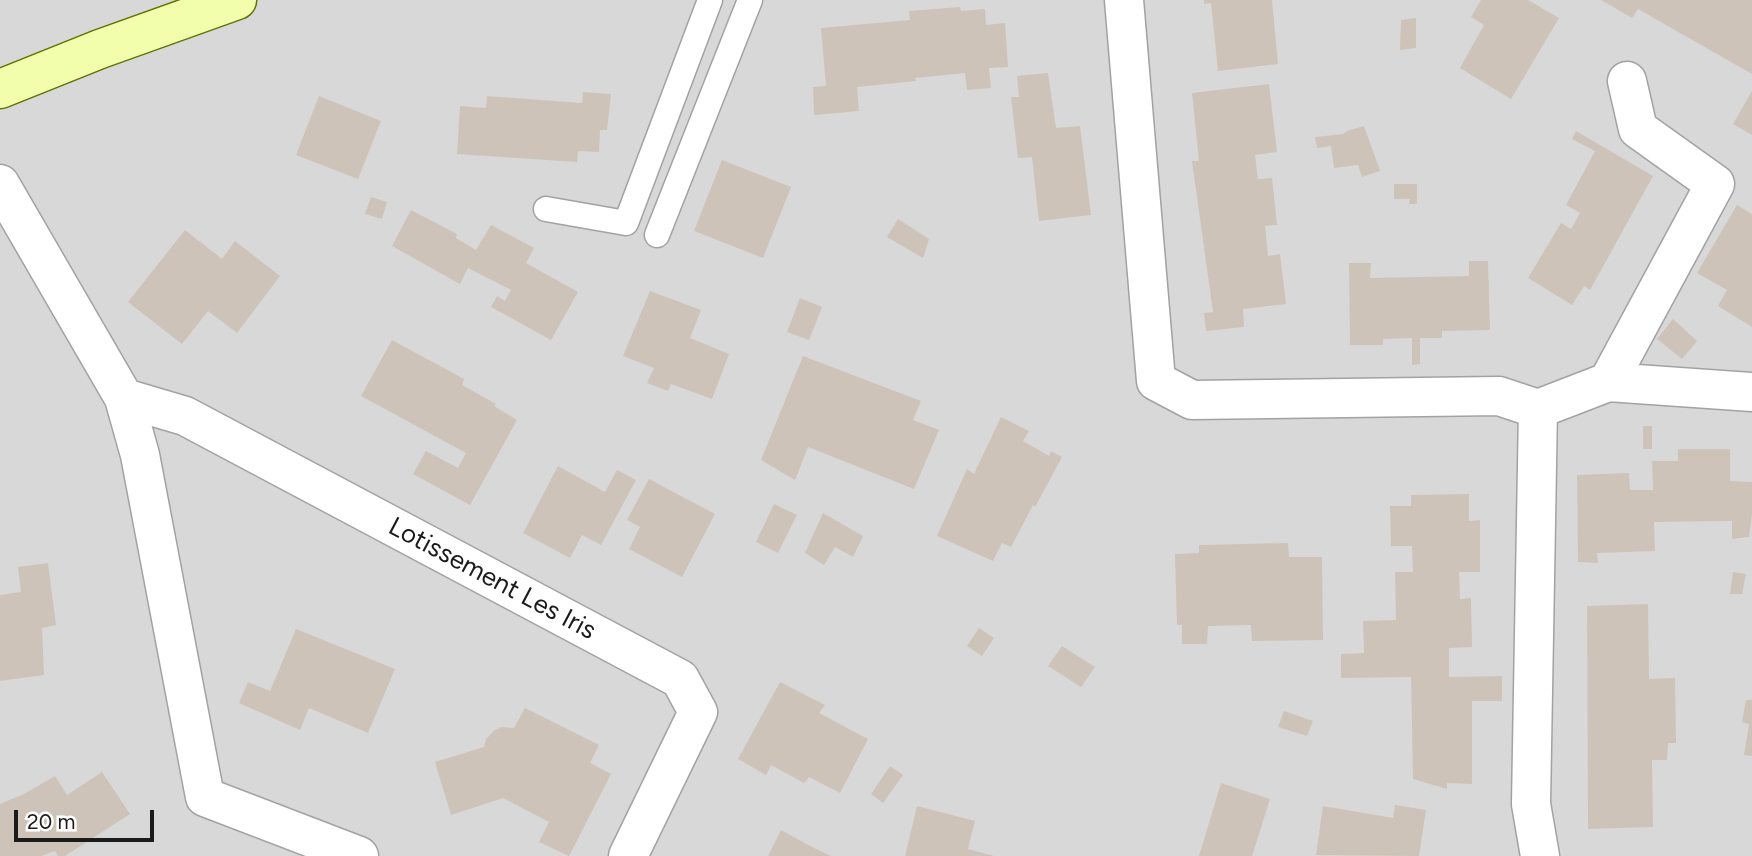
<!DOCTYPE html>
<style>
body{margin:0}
#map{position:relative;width:1752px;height:856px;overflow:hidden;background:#eeeadf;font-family:Figtree,sans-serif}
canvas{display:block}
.scale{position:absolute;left:14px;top:810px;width:140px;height:32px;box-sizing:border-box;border:4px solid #1b1b1b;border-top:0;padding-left:9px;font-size:21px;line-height:24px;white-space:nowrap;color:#1b1b1b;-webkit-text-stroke:5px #fff;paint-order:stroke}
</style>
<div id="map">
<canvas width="1752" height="856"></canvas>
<div class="scale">20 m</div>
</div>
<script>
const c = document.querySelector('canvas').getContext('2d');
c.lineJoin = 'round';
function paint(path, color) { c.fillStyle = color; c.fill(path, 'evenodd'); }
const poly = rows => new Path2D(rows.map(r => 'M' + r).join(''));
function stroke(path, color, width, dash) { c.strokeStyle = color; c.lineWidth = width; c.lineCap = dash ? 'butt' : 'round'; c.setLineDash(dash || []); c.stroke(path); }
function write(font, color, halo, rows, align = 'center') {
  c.font = font + ' Figtree,sans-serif'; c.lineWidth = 6; c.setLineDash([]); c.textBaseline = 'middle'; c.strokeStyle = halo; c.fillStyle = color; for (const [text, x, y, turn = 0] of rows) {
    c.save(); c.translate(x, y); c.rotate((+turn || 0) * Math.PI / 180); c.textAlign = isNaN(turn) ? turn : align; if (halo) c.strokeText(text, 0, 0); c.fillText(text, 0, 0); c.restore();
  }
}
const residential = poly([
 [0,0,1752,0,1752,856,0,856]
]);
const building = poly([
 [1204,0,1272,0,1278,64,1218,71,1211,3,1204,4],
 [1481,0,1528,0,1559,18,1511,99,1460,68,1484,25,1471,17],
 [1601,0,1752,0,1752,74,1638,9,1632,18],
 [960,7,961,11,985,9,986,25,1005,23,1008,67,989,68,991,88,967,90,965,73,915,78,916,81,857,87,859,111,814,115,813,87,826,86,821,28,910,20,909,11],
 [1416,18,1416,48,1400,50,1401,20],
 [1048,73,1056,128,1080,126,1091,215,1039,221,1032,157,1018,158,1011,97,1019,97,1017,76],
 [1269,84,1277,152,1255,155,1258,179,1272,178,1277,225,1265,226,1268,256,1280,254,1286,304,1243,309,1244,327,1206,331,1204,313,1213,312,1192,161,1199,161,1192,93],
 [1752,91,1752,135,1733,124],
 [583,92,611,94,607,130,600,130,599,152,578,151,577,162,457,154,460,106,486,108,487,96,582,103],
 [319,96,381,121,358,179,296,155],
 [1364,126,1380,171,1362,177,1358,165,1334,168,1331,146,1317,148,1315,137,1343,134,1347,131],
 [1576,131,1653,176,1590,290,1584,286,1572,305,1528,278,1561,223,1571,229,1580,213,1566,205,1595,151,1572,139],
 [722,160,791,187,763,258,694,231],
 [1394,184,1417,184,1417,204,1409,204,1410,199,1394,199],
 [371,197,387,202,382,219,365,214],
 [1737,205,1752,214,1752,327,1718,306,1727,290,1697,273],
 [411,210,457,234,456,238,476,250,491,225,534,248,526,263,578,292,551,340,491,307,497,296,505,301,511,290,468,268,460,284,392,246],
 [898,219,929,239,923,258,887,237],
 [185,230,222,259,235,241,280,276,237,333,208,311,182,344,128,302],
 [1469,261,1488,261,1490,330,1442,331,1442,338,1420,338,1420,364,1412,365,1412,338,1383,339,1383,345,1350,345,1349,263,1371,263,1370,278,1469,276],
 [650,291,701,310,690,338,729,354,712,399,671,384,668,391,647,383,654,368,623,356],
 [800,298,822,307,809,340,787,332],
 [1673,319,1697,341,1682,359,1657,339],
 [392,340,464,379,462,385,496,404,494,406,517,420,470,505,413,474,426,451,458,468,466,453,361,396],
 [803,356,921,401,913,420,939,430,914,489,808,447,795,480,761,460],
 [1001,417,1029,431,1023,441,1049,456,1051,451,1062,457,1035,507,1033,505,1011,547,1002,543,993,561,937,536,967,469,974,474],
 [1643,426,1652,426,1652,449,1643,449],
 [1678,449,1730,449,1730,481,1752,482,1752,514,1749,537,1732,539,1732,521,1654,522,1655,551,1597,553,1598,563,1578,562,1577,475,1629,473,1630,490,1653,490,1652,461,1678,461],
 [558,466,605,492,617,470,636,480,601,545,582,535,570,558,523,533],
 [649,479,715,514,682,577,629,549,640,527,627,520],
 [1469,494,1469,521,1480,520,1480,572,1459,572,1460,599,1471,598,1472,647,1449,648,1449,677,1502,676,1502,701,1472,701,1472,784,1447,783,1447,789,1413,779,1411,677,1341,678,1341,654,1364,653,1363,621,1396,620,1395,572,1413,572,1412,546,1391,546,1390,506,1411,506,1411,495],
 [774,504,797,515,778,553,756,542],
 [823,513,863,536,853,557,835,547,824,565,805,553],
 [1288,543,1289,557,1322,557,1323,640,1252,641,1251,625,1208,626,1207,644,1182,644,1182,625,1177,625,1175,554,1199,553,1199,545],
 [48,563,56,625,42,628,44,675,0,681,0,595,21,592,18,567],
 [1733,572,1746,574,1742,594,1730,594],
 [1648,604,1649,679,1675,678,1676,743,1668,743,1667,760,1652,760,1653,827,1588,829,1587,606],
 [979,628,994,638,982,656,967,646],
 [296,629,395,669,368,733,309,708,300,730,239,703,248,682,270,691],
 [1062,646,1095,667,1081,687,1048,666],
 [780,682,825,705,819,713,868,739,840,793,809,777,804,783,771,765,766,775,738,759],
 [1746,700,1752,700,1752,756,1744,755,1749,724,1742,722],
 [525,708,599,745,590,763,611,774,569,856,539,842,549,822,503,798,451,815,435,762,484,747,486,739,495,730,502,727,514,728],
 [1284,711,1313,721,1307,736,1278,727],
 [890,766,903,775,883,803,871,794],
 [102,772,130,814,65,856,58,856,55,851,41,856,0,856,0,804,24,794,55,776,67,795],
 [1221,783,1270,799,1252,856,1199,856],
 [1395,805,1426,810,1419,856,1316,855,1323,806,1393,818],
 [917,806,975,821,968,849,994,856,905,856],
 [781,830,812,847,831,856,768,856]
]);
const lane = poly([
 [546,209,626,223,710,0],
 [657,235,750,0]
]);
const street = poly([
 [1124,0,1156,381,1192,400,1499,396,1538,409,1608,382,1715,184,1638,129,1627,81],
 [0,184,124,398,140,455,205,797,359,856],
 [1608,382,1752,392],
 [124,398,185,416,680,679,698,712,628,856],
 [1538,409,1531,804,1540,856]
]);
const secondary = poly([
 [0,89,100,49,237,0]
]);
const streetNames = [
 ["Lotissement Les Iris",492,579,28]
];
paint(residential, '#d9d8d8');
paint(building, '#cdc3b8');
stroke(lane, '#a2a2a2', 27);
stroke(street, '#a2a2a2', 41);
stroke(secondary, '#5c7400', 41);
stroke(lane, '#fff', 24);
stroke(street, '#fff', 38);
stroke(secondary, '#f2feac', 38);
write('26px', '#1b1b1b', '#fff', streetNames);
</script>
